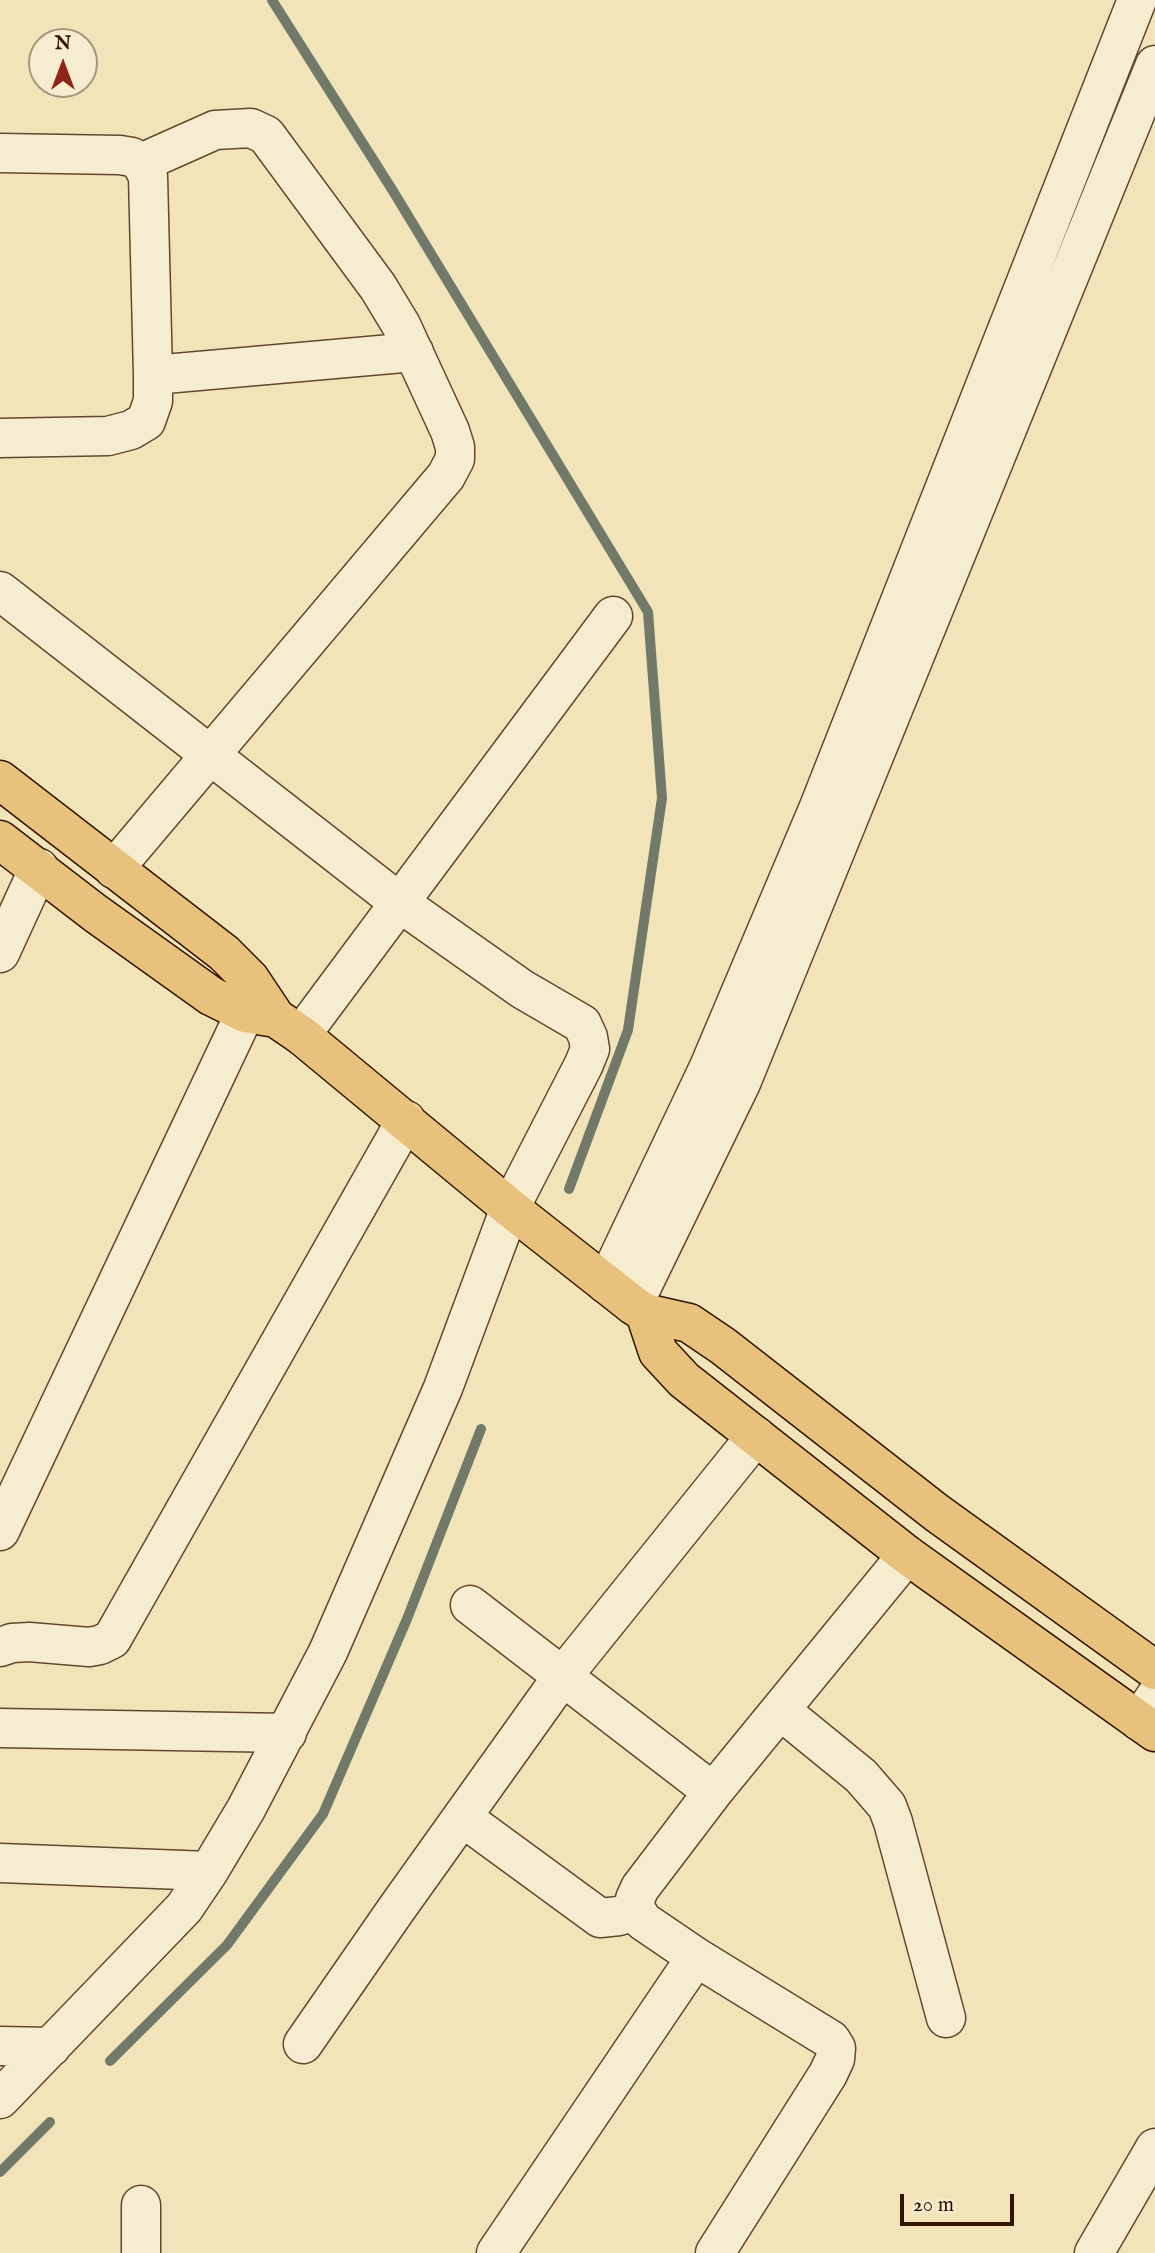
<!DOCTYPE html>
<style>
body{margin:0}
#map{position:relative;width:1155px;height:2253px;overflow:hidden;background:#f1e4b8;font-family:"IM FELL English",serif}
canvas{display:block}
.north{position:absolute;left:28px;top:28px;width:70px;height:70px;box-sizing:border-box;background:#f6edd1;border:2px solid #a7967d;border-radius:50%;rotate:0deg;font-size:19px;font-weight:700;line-height:28px;text-align:center;color:#311300}
.north::after{content:'';display:block;margin:auto;width:24px;height:32px;background:#8f2418;clip-path:polygon(50% 0,100% 100%,50% 72%,0 100%)}
.scale{position:absolute;left:900px;top:2194px;width:114px;height:32px;box-sizing:border-box;border:4px solid #311300;border-top:0;padding-left:9px;font-size:21px;line-height:24px;white-space:nowrap;color:#311300;-webkit-text-stroke:5px #f6edd1;paint-order:stroke}
</style>
<div id="map">
<canvas width="1155" height="2253"></canvas>
<div class="north">N</div>
<div class="scale">20 m</div>
</div>
<script>
const c = document.querySelector('canvas').getContext('2d');
c.lineJoin = 'round';
const poly = rows => new Path2D(rows.map(r => 'M' + r).join(''));
function stroke(path, color, width, dash) { c.strokeStyle = color; c.lineWidth = width; c.lineCap = dash ? 'butt' : 'round'; c.setLineDash(dash || []); c.stroke(path); }
const stream = poly([
 [272,0,393,191,648,612,662,798,628,1030,569,1189],
 [110,2061,227,1945,323,1814,407,1619,481,1429],
 [0,2172,50,2122]
]);
const minor = poly([
 [0,153,120,155,132,157,141,163,148,176,153,375,153,401,146,421,131,430,108,436,0,438],
 [153,375,414,352],
 [0,591,400,903,522,989,582,1024,588,1037,590,1049,584,1064,510,1208,443,1388,328,1652,246,1809,209,1871,184,1908,0,2099],
 [114,869,446,476,455,459,455,447,450,431,401,325,378,287,266,135,251,128,215,130,141,163],
 [0,953,39,868],
 [301,1035,613,616],
 [606,1284,709,1067,819,807,1137,0],
 [633,1305,741,1083,1155,65],
 [0,1531,245,1013],
 [470,1605,713,1792],
 [0,1647,12,1643,29,1642,89,1647,100,1645,112,1639,406,1120],
 [780,1710,861,1776,887,1806,893,1822,946,2018],
 [1139,1721,1155,1697],
 [0,1728,287,1733],
 [462,1817,600,1918,619,1916,636,1910],
 [0,1863,209,1871],
 [303,2044,395,1911,562,1677,756,1436],
 [0,2046,51,2047],
 [141,2205,141,2253],
 [496,2253,696,1957],
 [715,2253,828,2074,835,2059,836,2048,831,2040,696,1957,643,1921,636,1910,635,1899,640,1888,713,1792,907,1555],
 [1094,2253,1155,2148]
]);
const major = poly([
 [0,780,224,953,250,979,276,1018,301,1035,510,1208,633,1305,645,1313,689,1323,723,1346,937,1513,1155,1670],
 [0,840,95,913,211,996,245,1013,276,1018],
 [645,1313,658,1352,684,1380,907,1555,1155,1732]
]);
stroke(stream, '#717a6a', 10);
stroke(minor, '#61472e', 41);
stroke(major, '#311300', 41);
stroke(minor, '#f6edd1', 38);
stroke(major, '#e8c27c', 38);
</script>
